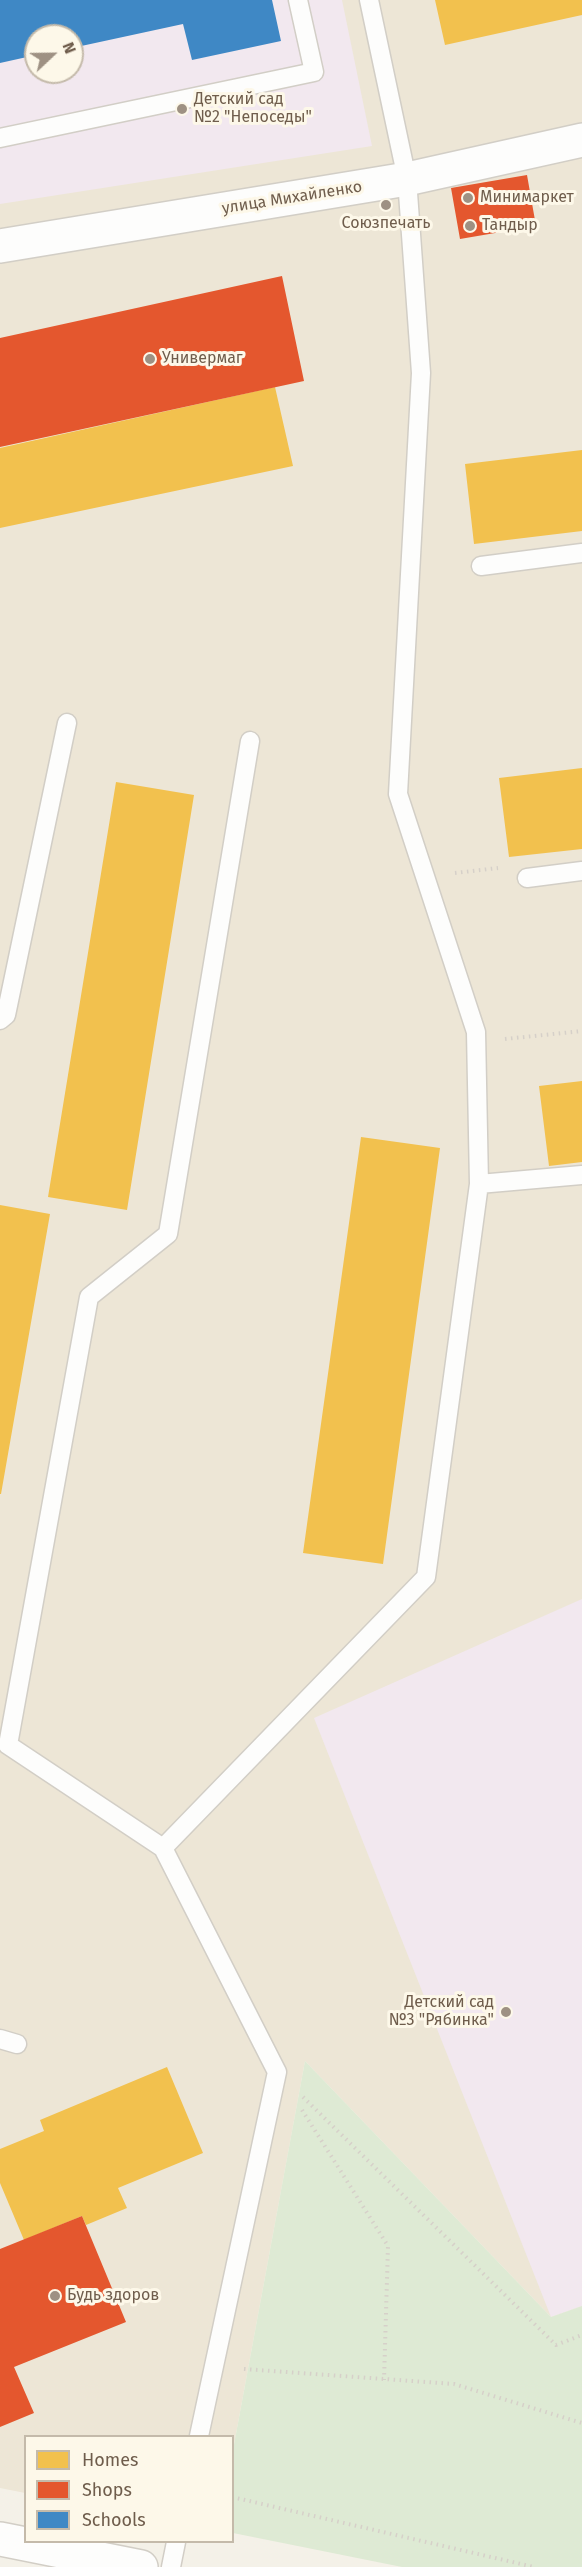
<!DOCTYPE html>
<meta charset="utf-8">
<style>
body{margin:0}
#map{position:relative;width:582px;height:2567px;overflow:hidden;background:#f4f1e8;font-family:"Fira Sans",sans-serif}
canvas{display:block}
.legend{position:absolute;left:24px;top:2435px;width:210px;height:108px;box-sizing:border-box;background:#fdf8e9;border:2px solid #c4baaa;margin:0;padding:8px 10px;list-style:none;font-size:18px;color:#6f5d4c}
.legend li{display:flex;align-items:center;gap:12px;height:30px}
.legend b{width:30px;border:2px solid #c4baaa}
.north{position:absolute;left:24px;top:24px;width:60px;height:60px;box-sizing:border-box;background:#fdf8e9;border:2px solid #c4baaa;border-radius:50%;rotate:68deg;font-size:16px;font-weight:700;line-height:24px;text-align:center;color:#6f5d4c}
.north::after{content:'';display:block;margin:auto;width:21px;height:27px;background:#9e9183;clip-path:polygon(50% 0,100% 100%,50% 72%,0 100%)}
</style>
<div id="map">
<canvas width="582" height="2567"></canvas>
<ul class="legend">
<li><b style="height:16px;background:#f2c14e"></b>Homes</li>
<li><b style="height:16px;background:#e4572e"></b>Shops</li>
<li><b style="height:16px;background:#3f88c5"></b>Schools</li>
</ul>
<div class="north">N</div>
</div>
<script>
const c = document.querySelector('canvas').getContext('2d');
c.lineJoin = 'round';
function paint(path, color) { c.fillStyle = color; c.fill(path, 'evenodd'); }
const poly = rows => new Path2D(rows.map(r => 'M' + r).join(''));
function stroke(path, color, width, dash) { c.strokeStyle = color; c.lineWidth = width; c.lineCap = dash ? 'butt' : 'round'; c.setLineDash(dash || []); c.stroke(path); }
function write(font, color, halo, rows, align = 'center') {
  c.font = font + ' "Fira Sans",sans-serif'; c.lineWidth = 6; c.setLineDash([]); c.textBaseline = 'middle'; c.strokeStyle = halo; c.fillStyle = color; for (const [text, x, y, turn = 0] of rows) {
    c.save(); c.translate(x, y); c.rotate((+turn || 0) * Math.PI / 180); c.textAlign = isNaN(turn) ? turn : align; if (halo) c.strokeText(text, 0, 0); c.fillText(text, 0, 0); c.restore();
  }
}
const residential = poly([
 [0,0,582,0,582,2306,551,2317,305,2061,233,2450,232,2436,26,2436,25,2493,0,2488],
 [36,36,72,36,72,72,36,72]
]);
const education = poly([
 [0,0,342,0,372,146,0,204],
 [36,36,72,36,72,72,36,72],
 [582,1599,582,2306,551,2317,314,1718]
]);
const green = poly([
 [305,2061,551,2317,582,2306,582,2567,402,2567,233,2533,233,2450]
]);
const homes = poly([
 [435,0,582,0,582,15,445,45],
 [275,387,293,466,0,528,0,448],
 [582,450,582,531,474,544,465,464],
 [582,768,582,849,509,857,499,778],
 [116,782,194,795,127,1210,48,1197],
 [582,1081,582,1162,549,1166,539,1086],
 [361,1137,440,1148,383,1564,303,1553],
 [0,1205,50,1214,1,1494,0,1494],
 [167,2067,203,2153,118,2188,127,2208,86,2225,82,2216,24,2240,0,2183,0,2149,44,2131,40,2120]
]);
const shops = poly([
 [527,175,536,226,460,239,451,188],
 [282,276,304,381,0,447,0,338],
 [82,2216,126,2322,14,2367,34,2413,0,2427,0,2249]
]);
const schools = poly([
 [0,0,272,0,281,41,192,60,183,24,72,48,72,36,36,36,36,55,0,63]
]);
const path = poly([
 [455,873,498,868],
 [505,1039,582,1031],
 [303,2097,556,2345,582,2335],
 [302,2110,388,2246,384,2380],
 [244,2369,454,2384,582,2423],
 [232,2497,534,2567]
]);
const service = poly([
 [369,0,407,179,421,373,398,794,476,1032,479,1184,582,1175],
 [0,138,314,72,298,0],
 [481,566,582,553],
 [527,878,582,871],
 [0,1020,6,1015,67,723],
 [163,1848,426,1577,479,1184],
 [0,2039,17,2044],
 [199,2436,277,2072,163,1848,8,1745,89,1297,168,1234,250,741],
 [171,2567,176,2542]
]);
const minor = poly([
 [0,246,407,179,582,140]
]);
const tertiary = poly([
 [0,2539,141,2567]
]);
const markers = [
 [182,109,6,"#9e9183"],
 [468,198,6,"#9e9183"],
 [386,205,6,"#9e9183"],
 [470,226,6,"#9e9183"],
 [150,359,6,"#9e9183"],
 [506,2012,6,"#9e9183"],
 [55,2296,6,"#9e9183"]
];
const poiNames = [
 ["Детский сад",194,100],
 ["№2 \"Непоседы\"",194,118],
 ["Минимаркет",480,198],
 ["Союзпечать",386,224,"center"],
 ["Тандыр",482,226],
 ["Универмаг",162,359],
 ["Детский сад",494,2003,"right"],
 ["№3 \"Рябинка\"",494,2021,"right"],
 ["Будь здоров",67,2296]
];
const streetNames = [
 ["улица Михайленко",292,198,-9]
];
paint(residential, '#ede6d6');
paint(education, '#f2e8ef');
paint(green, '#deead4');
paint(homes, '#f2c14e');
paint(shops, '#e4572e');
paint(schools, '#3f88c5');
stroke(service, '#d2cec6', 21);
stroke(minor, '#d2cec6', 36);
stroke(tertiary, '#d2cec6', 36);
stroke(path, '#d6d0c9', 4, [1.5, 4.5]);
stroke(service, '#fdfdfc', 18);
stroke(minor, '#fdfdfc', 33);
stroke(tertiary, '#fdfdfc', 33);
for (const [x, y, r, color] of markers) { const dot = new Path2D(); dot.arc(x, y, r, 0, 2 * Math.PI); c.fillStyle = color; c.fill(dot); stroke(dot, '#fdf8e9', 2); }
write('16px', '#6f5d4c', '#fdf8e9', poiNames, 'left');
write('16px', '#6f5d4c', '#fdf8e9', streetNames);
</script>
